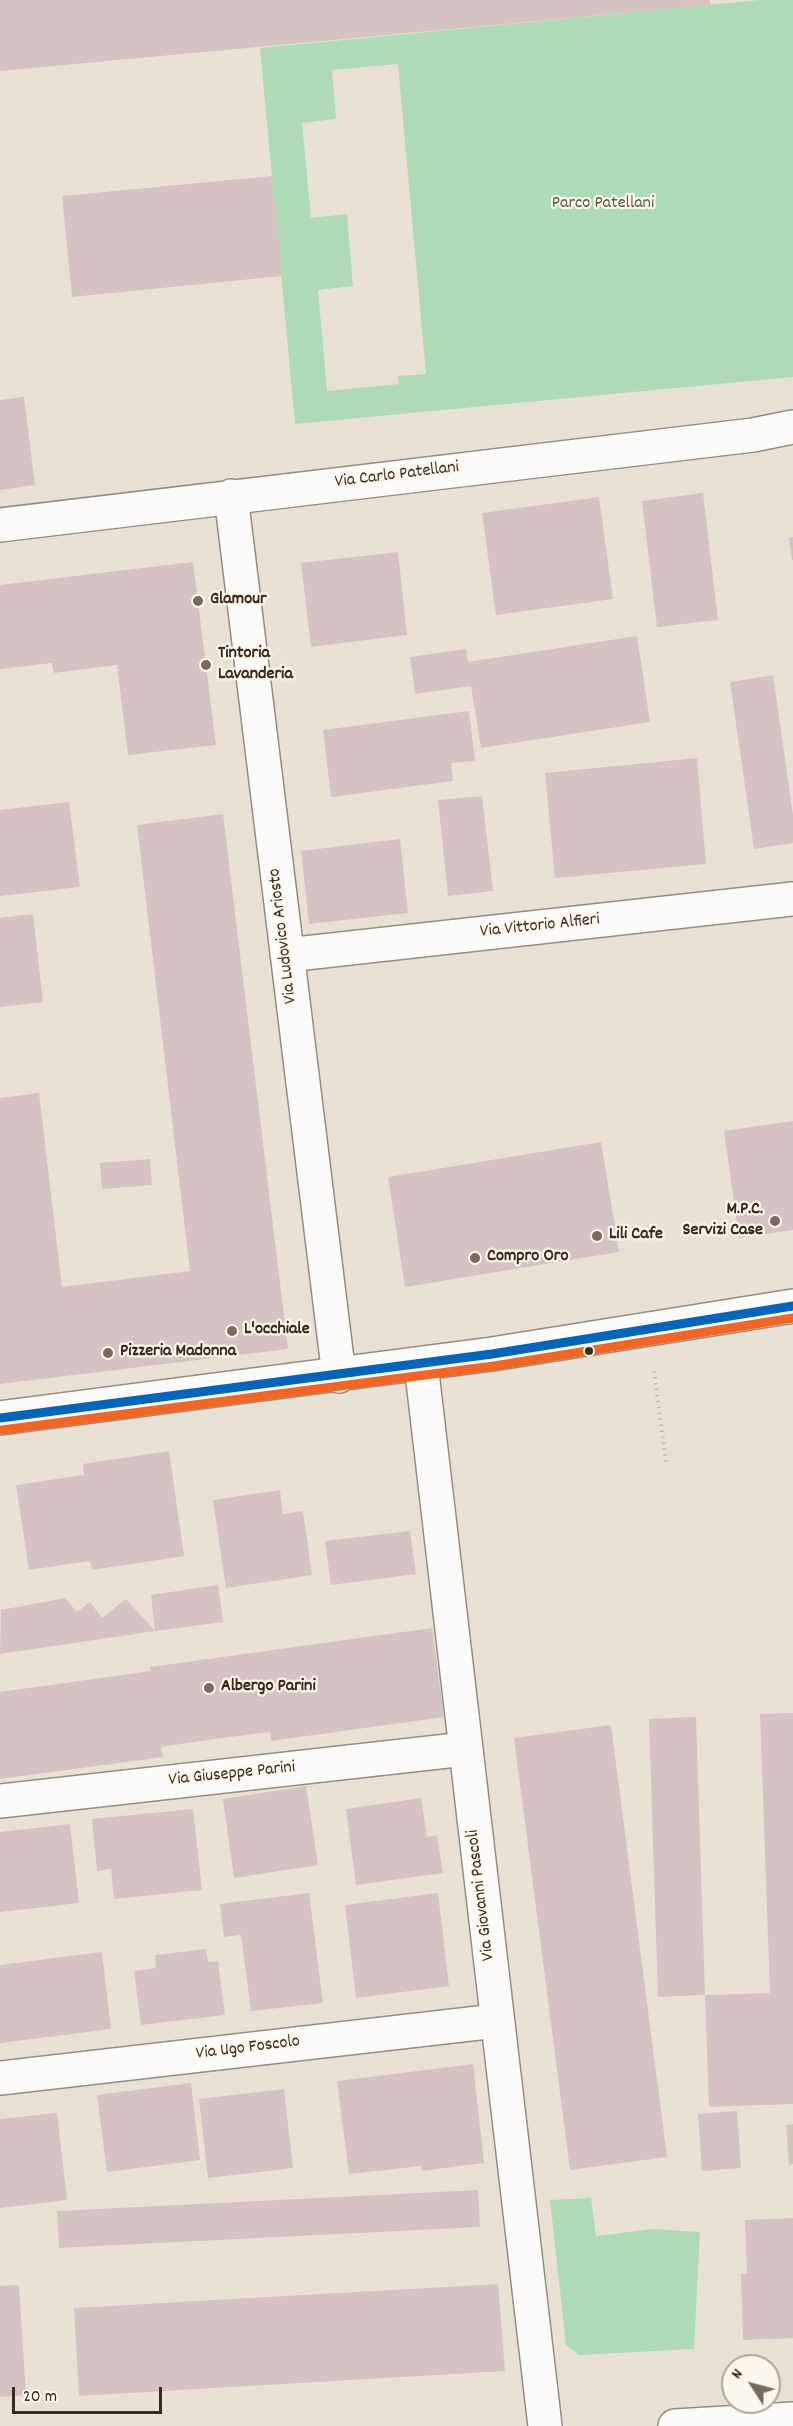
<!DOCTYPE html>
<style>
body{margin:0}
#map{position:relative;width:793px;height:2426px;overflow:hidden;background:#e9e2d4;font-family:Dekko,sans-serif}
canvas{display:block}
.north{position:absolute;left:721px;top:2354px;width:60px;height:60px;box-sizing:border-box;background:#fbf7ec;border:2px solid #aea59a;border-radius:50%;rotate:306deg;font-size:16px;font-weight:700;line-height:24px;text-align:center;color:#3b2a1e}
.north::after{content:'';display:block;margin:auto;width:21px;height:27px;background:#786a5e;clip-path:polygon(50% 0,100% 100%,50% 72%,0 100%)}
.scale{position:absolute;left:12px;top:2387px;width:150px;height:27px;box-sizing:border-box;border:3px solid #3b2a1e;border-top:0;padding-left:8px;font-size:18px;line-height:21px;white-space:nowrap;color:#3b2a1e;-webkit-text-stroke:4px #fbf7ec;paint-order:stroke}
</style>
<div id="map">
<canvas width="793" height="2426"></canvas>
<div class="north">N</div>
<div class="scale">20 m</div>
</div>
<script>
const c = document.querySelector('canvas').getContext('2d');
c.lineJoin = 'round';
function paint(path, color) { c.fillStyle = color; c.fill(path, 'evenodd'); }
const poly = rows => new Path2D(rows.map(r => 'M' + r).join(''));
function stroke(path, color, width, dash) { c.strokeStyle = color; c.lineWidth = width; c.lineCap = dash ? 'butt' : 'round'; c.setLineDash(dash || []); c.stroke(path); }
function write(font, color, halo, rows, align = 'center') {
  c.font = font + ' Dekko,sans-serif'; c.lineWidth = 4.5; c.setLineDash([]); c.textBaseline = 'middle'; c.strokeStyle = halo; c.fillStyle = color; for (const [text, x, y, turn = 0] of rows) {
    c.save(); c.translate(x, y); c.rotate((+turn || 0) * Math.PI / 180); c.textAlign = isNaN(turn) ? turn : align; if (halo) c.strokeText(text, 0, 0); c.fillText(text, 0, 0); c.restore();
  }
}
const green = poly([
 [760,0,793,0,793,377,295,424,260,48],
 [398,64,426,374,398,376,399,384,327,391,318,290,353,286,347,214,311,218,302,123,336,119,332,70],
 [591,2198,596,2236,653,2229,700,2232,694,2349,579,2355,566,2345,550,2200]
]);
const building = poly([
 [0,0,710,0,710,5,0,71],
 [272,176,282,276,72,297,62,196],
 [24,397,35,485,0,490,0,400],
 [703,493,718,620,657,627,642,501],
 [599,497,613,599,496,615,482,513],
 [793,537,793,560,792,560,789,538],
 [398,552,407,635,311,647,301,563],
 [193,562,216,745,128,755,117,665,54,673,52,663,0,669,0,585],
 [637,636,650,722,481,748,471,686,415,694,410,657,466,649,468,662],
 [773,675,793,815,793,843,754,849,730,682],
 [469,711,475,761,451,763,453,781,331,797,323,730],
 [697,758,706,864,555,878,545,773],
 [482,796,493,891,448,896,438,800],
 [69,802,80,887,0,896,0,810],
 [223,814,288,1349,0,1384,0,1098,39,1093,62,1287,190,1271,137,825],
 [400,839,408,913,309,924,301,851],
 [33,914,43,1002,0,1007,0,918],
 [793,1121,793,1230,739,1238,724,1131],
 [601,1142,619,1252,405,1287,388,1177],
 [150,1159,152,1185,102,1189,100,1163],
 [169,1451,184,1556,92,1570,90,1561,29,1570,16,1485,84,1475,83,1464],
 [280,1490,283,1514,303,1511,312,1575,226,1588,213,1500],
 [410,1531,416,1574,331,1585,325,1541],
 [218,1585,223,1622,155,1631,151,1595],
 [65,1598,77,1612,90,1602,102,1618,126,1599,155,1631,0,1654,1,1610],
 [432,1628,444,1717,271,1741,270,1732,214,1739,161,1747,163,1757,0,1779,0,1692,151,1671,150,1667],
 [793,1713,793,2104,709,2107,705,1995,770,1993,760,1714],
 [696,1717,705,1995,658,1997,649,1719],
 [611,1725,667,2157,570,2170,514,1738],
 [306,1786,318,1865,234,1878,223,1799],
 [421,1798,427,1837,437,1835,443,1873,356,1885,346,1809],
 [193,1809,202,1890,114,1899,111,1869,97,1871,92,1819],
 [70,1824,79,1903,0,1912,0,1832],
 [309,1893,323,2003,251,2011,241,1935,224,1937,220,1904],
 [438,1893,449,1986,356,1998,345,1905],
 [206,1949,208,1962,218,1961,225,2015,141,2025,134,1971,156,1968,155,1955],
 [102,1952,111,2029,0,2043,0,1965],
 [473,2064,484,2163,421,2171,421,2166,349,2174,337,2081],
 [191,2083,200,2160,107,2172,97,2095],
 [284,2089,293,2168,208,2178,199,2099],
 [737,2111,741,2168,702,2171,698,2114],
 [57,2113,67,2200,0,2208,0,2119],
 [793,2124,793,2164,789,2165,786,2125],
 [478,2190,480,2227,59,2248,57,2211],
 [793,2218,793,2338,743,2340,741,2274,747,2274,745,2220],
 [498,2284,505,2371,79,2396,74,2308],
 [19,2285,26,2395,0,2397,0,2286]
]);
const path = poly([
 [654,1371,666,1462]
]);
const minor = poly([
 [231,496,339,1376],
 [0,525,753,435,793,427],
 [287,955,793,899],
 [421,1364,545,2426],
 [0,1418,492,1354,793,1306],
 [0,1801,465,1749],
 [0,2078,496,2021],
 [675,2426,793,2419]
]);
const bus1 = poly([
 [0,1418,492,1354,793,1306]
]);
const bus2 = poly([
 [2,1430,494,1366,793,1318]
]);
const markers = [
 [198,601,6,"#786a5e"],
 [206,665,6,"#786a5e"],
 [775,1221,6,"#786a5e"],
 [597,1236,6,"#786a5e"],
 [475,1258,6,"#786a5e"],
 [232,1331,6,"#786a5e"],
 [589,1351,5,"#3b2a1e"],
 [108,1353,6,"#786a5e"],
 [209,1688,6,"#786a5e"]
];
const parkNames = [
 ["Parco Patellani",603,205]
];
const streetNames = [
 ["Via Carlo Patellani",397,476,-7],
 ["Via Vittorio Alfieri",540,927,-6],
 ["Via Ludovico Ariosto",284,936,-97],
 ["Via Giuseppe Parini",232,1775,-6],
 ["Via Giovanni Pascoli",482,1895,-97],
 ["Via Ugo Foscolo",248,2049,-7]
];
const poiNames = [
 ["Glamour",210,601],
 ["Tintoria",218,655],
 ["Lavanderia",218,676],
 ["M.P.C.",763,1211,"right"],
 ["Servizi Case",763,1232,"right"],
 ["Lili Cafe",609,1236],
 ["Compro Oro",487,1258],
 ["L'occhiale",244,1331],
 ["Pizzeria Madonna",120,1353],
 ["Albergo Parini",221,1688]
];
paint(green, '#aedbb5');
paint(building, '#d4c3c2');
stroke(minor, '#938d84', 36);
stroke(path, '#bebcb8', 4, [1.5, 4.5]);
stroke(minor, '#fcfbf9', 33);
stroke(bus1, '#0065bd', 9);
stroke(bus2, '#f26522', 9);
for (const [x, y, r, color] of markers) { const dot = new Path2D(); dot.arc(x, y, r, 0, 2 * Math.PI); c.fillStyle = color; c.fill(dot); stroke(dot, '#fbf7ec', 2); }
write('18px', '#4f5d44', '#fbf7ec', parkNames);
write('18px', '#3b2a1e', '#fbf7ec', streetNames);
write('bold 18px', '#3b2a1e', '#fbf7ec', poiNames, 'left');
</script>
